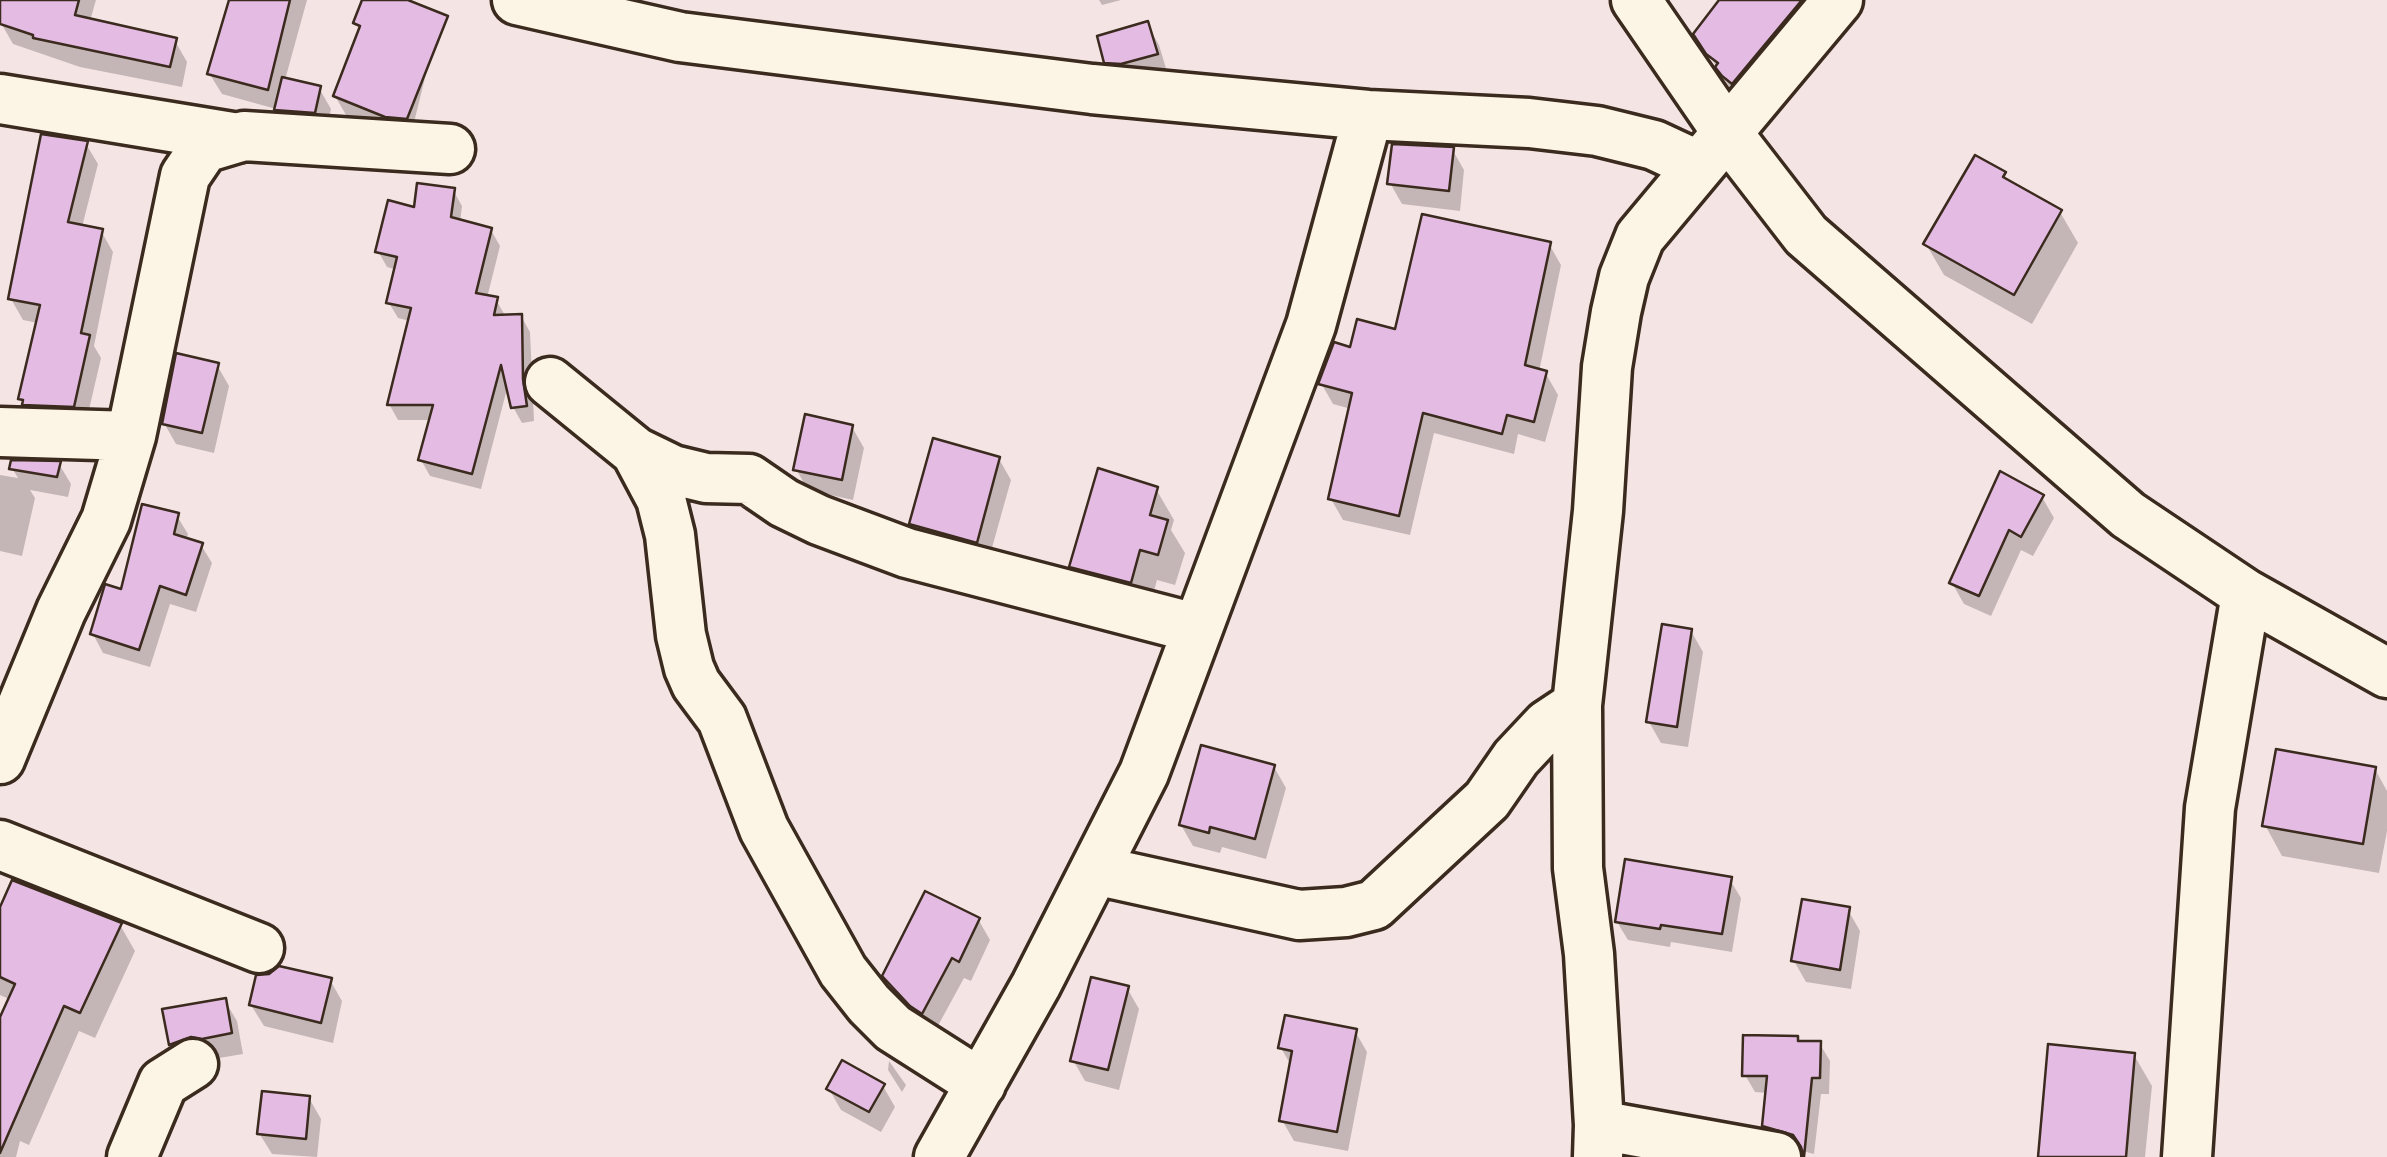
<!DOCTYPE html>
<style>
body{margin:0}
canvas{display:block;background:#f5e4e4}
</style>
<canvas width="2387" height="1157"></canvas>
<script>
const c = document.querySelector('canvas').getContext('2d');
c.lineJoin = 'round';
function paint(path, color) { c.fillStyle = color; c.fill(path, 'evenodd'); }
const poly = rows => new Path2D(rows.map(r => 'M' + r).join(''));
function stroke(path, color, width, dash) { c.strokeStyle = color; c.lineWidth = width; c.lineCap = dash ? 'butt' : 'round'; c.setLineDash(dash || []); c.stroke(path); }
const shadow = poly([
 [8,0,96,0,90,21,175,41,187,62,182,87,80,67,13,44,1,23],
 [227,0,307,0,285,80,319,88,331,109,326,133,288,131,276,109,222,94,209,73,231,2],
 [365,0,401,0,435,37,408,147,353,127,335,96,361,31,356,23],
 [1099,0,1121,0,1102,5],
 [1722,0,1793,0,1814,31,1740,104,1696,34],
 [1147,24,1159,45,1168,75,1119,83,1106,62],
 [86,144,98,164,82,227,101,231,113,252,94,346,101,358,85,427,37,425,21,398,38,323,23,320,11,299],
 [1452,149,1464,170,1460,211,1402,204,1390,183],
 [2004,174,2010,184,2060,212,2078,243,2032,324,1944,275,1926,244],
 [453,190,462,206,460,222,491,230,500,246,487,298,496,300,506,317,521,316,530,332,534,421,522,423,513,407,508,385,481,489,430,476,421,460,431,420,398,420,389,404,410,321,398,318,389,303,397,270,387,267,378,251,416,210],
 [1549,244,1561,265,1539,372,1546,374,1558,395,1545,442,1518,434,1514,454,1434,433,1410,535,1343,520,1331,499,1351,409,1333,404,1321,383,1352,350,1397,332],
 [217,365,229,386,214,453,176,444,164,423],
 [852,427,864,448,853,500,808,490,796,469],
 [999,459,1011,480,988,562,924,545,912,524],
 [59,464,71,484,68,497,30,490,35,498,22,556,0,551,0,475,18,478,12,468],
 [1156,489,1174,520,1171,530,1185,553,1175,585,1157,580,1148,613,1089,597,1071,566],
 [2042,497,2054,518,2033,556,2021,550,1991,616,1964,604,1952,583],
 [177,516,188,534,186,540,201,545,212,563,196,612,170,604,150,667,103,653,93,634],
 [1691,631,1703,652,1688,747,1661,743,1649,722],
 [1274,767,1286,788,1266,859,1222,847,1220,853,1193,846,1181,825],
 [2375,769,2387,791,2387,831,2379,873,2282,856,2265,825],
 [1730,880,1741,898,1732,952,1671,942,1670,947,1628,940,1617,922],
 [1848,910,1860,931,1851,989,1806,982,1794,961],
 [978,919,990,940,971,981,964,978,934,1033,897,998,885,976],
 [120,925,135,951,95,1038,79,1031,29,1145,20,1141,16,1157,0,1157,0,1024,11,1000,0,995,0,936],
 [270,976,330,980,342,1001,333,1043,264,1026,251,1005],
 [1127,988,1139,1009,1119,1090,1085,1081,1073,1060],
 [225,1001,237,1021,243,1054,183,1064,171,1044],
 [1355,1031,1367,1052,1348,1151,1294,1141,1282,1120,1292,1067,1281,1048],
 [1799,1043,1820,1044,1830,1061,1829,1094,1821,1094,1814,1154,1775,1144,1764,1126,1768,1093,1755,1092,1745,1075],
 [2134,1055,2152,1086,2145,1157,2040,1157],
 [889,1061,906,1085,902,1092,888,1070],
 [883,1086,895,1107,881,1132,841,1110,829,1089],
 [309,1098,321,1119,317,1157,272,1154,259,1133]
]);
const building = poly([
 [0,0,79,0,75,15,177,38,170,67,33,38,33,35,0,24,0,0],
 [229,0,290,0,268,90,207,74,229,0],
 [362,0,408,0,448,16,407,119,385,117,333,96,360,26,353,23,362,0],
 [1719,0,1802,0,1732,84,1722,76,1715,67,1718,63,1706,54,1693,34,1719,0],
 [1148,21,1158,54,1121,64,1104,63,1097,36,1148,21],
 [282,77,321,86,315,113,274,110,282,77],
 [41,134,88,141,68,222,103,229,81,333,90,335,74,407,22,405,23,400,18,399,40,305,8,299,41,134],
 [1392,144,1454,147,1449,191,1387,184,1392,144],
 [1975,155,2006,172,2003,177,2062,210,2014,295,1923,244,1975,155],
 [417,183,455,188,451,217,492,228,476,293,498,297,494,315,522,314,523,379,527,406,511,408,501,365,472,474,418,460,433,405,387,405,411,308,386,303,397,257,375,252,388,200,414,207,417,183],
 [1422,214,1551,242,1525,365,1547,371,1534,422,1507,415,1502,434,1423,413,1399,516,1328,499,1352,393,1318,384,1334,342,1350,347,1357,319,1395,329,1422,214],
 [176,353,219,363,202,433,162,424,176,353],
 [805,414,853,425,842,480,793,470,805,414],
 [933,438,1000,457,977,543,909,524,933,438],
 [11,460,61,461,57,477,9,469,11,460],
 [1098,468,1158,487,1150,515,1168,520,1158,555,1140,550,1131,583,1069,567,1098,468],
 [2000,471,2044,495,2021,537,2009,530,1979,596,1949,583,2000,471],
 [142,504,179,513,174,534,203,543,186,595,160,586,139,650,90,634,105,584,121,589,142,504],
 [1662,624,1692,629,1677,727,1646,722,1662,624],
 [1201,745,1275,765,1255,839,1210,827,1209,833,1179,825,1201,745],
 [2276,749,2376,767,2363,844,2262,826,2276,749],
 [1625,859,1732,877,1722,934,1661,925,1660,929,1615,922,1625,859],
 [12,880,122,923,80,1013,64,1006,0,1153,0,1017,15,984,0,977,0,907,12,880],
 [925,891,980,918,959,962,952,958,922,1014,910,1006,882,976,925,891],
 [1802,899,1850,907,1840,970,1791,961,1802,899],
 [279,966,332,978,321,1023,249,1005,256,975,269,974,279,966],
 [1091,977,1129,986,1108,1070,1070,1061,1091,977],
 [226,998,232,1033,202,1039,191,1037,169,1045,162,1009,226,998],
 [1285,1015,1357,1029,1337,1132,1279,1121,1292,1051,1278,1048,1285,1015],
 [1743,1035,1798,1036,1798,1041,1821,1041,1820,1078,1812,1078,1804,1157,1801,1147,1793,1135,1762,1126,1767,1076,1742,1076,1743,1035],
 [2048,1044,2135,1053,2126,1157,2038,1157,2048,1044],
 [842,1060,885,1084,869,1112,826,1089,842,1060],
 [262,1091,310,1096,306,1139,257,1134,262,1091]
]);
const street = poly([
 [517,0,680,37,1092,89,1368,115,1529,123,1597,131,1654,145,1699,166],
 [1636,0,1728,134,1806,235,2128,515,2246,594,2387,673],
 [0,99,238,138],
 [550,382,636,452,673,470,706,478,749,479,784,503,819,520,907,553,1195,628],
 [0,432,131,436],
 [636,452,661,499,670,535,681,635,689,668,696,684,722,719,764,829,843,971,869,1004,893,1028,981,1084],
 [0,759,61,611,106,520,131,436,185,176,204,148,244,136,450,149],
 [0,845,259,948],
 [1095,870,1299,915,1346,912,1374,905,1487,800,1516,758,1547,725,1577,705],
 [1599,1125,1776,1157],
 [132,1157,163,1083,193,1064],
 [939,1157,1036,985,1144,773,1311,325,1368,115],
 [1598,1157,1599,1125,1589,954,1578,868,1577,705,1598,511,1607,367,1616,312,1624,277,1640,237,1838,0],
 [2187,1157,2210,808,2246,594]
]);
paint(shadow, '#0003');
paint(building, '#e4bbe2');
stroke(building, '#3b2a1e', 2.5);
stroke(street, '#3b2a1e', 55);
stroke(street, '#fcf5e5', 48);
</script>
